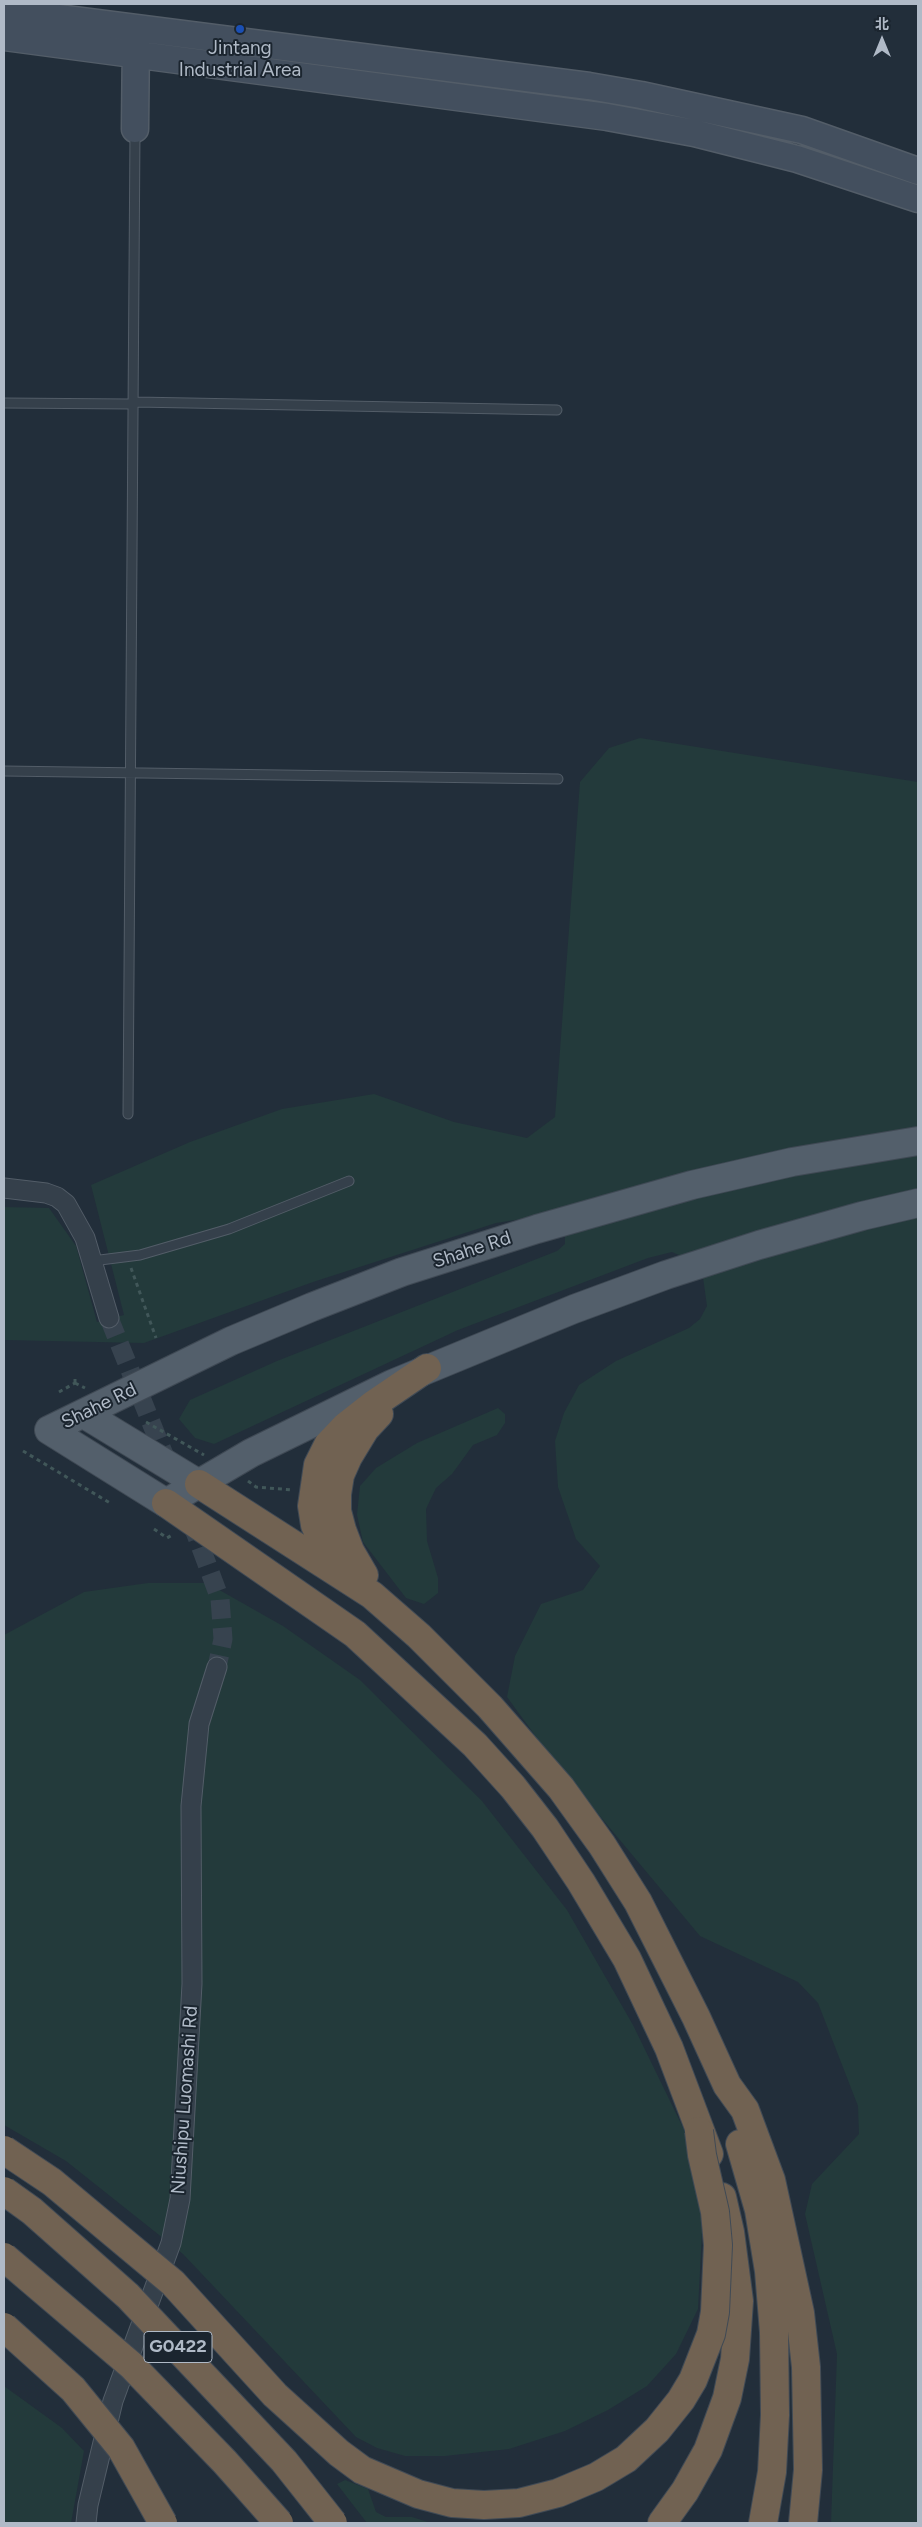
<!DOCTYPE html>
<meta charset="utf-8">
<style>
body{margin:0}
#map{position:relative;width:922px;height:2527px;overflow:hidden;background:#222e3a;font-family:Figtree,"Noto Sans SC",sans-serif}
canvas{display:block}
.frame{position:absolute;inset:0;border:5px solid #b0bac7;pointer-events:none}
.north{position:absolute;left:857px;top:15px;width:50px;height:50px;-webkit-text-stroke:4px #1b252f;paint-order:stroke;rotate:0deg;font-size:14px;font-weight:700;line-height:20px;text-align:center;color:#b0bac7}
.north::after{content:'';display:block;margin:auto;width:18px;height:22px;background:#b0bac7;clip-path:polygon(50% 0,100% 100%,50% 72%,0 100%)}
</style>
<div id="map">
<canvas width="922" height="2527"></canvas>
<div class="frame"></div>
<div class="north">北</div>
</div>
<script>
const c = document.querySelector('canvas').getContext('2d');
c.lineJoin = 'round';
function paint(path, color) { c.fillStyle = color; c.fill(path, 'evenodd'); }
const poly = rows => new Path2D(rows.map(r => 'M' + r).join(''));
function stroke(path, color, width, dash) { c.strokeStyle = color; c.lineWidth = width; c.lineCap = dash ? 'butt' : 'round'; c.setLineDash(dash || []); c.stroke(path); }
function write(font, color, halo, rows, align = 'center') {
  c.font = font + ' Figtree,sans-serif'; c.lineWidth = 4; c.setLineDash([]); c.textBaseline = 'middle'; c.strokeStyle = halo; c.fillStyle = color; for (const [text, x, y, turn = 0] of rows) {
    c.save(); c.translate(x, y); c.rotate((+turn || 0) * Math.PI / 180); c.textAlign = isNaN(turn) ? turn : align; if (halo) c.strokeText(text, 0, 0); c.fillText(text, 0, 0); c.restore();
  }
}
const green = poly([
 [640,738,918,782,918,2523,831,2523,837,2354,805,2214,812,2184,859,2134,858,2106,818,2003,798,1982,700,1936,553,1760,507,1697,515,1656,541,1604,583,1590,600,1566,576,1539,558,1487,555,1441,564,1413,579,1385,616,1361,689,1328,700,1319,707,1306,703,1277,693,1261,672,1252,648,1258,458,1330,214,1444,195,1438,179,1419,190,1400,277,1361,557,1251,565,1244,565,1230,547,1215,496,1223,313,1282,144,1343,4,1340,4,1207,49,1208,76,1246,97,1322,124,1315,91,1185,190,1142,282,1109,374,1094,454,1122,527,1138,555,1117,580,782,609,748],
 [498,1408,505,1414,505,1423,497,1435,473,1445,452,1474,436,1488,426,1509,427,1541,438,1578,438,1593,424,1604,406,1598,363,1542,357,1515,360,1486,376,1468,417,1443],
 [148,1583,207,1583,283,1626,360,1680,482,1801,567,1910,633,2025,690,2142,700,2198,702,2232,698,2309,676,2354,647,2386,608,2410,565,2431,509,2449,445,2456,405,2456,377,2448,356,2437,183,2254,66,2161,4,2125,4,1635,84,1592],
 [4,2386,62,2428,84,2451,71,2523,4,2523],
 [345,2480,368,2489,376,2512,386,2517,412,2517,431,2523,367,2523,337,2484]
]);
const streetTunnel = poly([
 [109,1318,169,1467],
 [191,1521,220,1599,223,1639,217,1667]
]);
const path = poly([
 [131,1268,156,1338],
 [75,1383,85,1388],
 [75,1383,75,1376],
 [59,1392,75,1383],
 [146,1422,204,1455],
 [23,1451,110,1503],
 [248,1481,256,1487,293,1490],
 [154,1529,167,1538,172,1535]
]);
const lane = poly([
 [4,403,130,404,136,402,557,410],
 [4,771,558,779],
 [128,1114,135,132],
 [92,1261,140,1255,229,1229,349,1181]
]);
const street = poly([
 [4,1188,46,1193,57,1197,66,1204,85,1238,109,1318],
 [86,2523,88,2505,113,2401,171,2243,180,2199,192,1984,191,1806,199,1724,217,1667]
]);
const secondary = poly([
 [4,11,589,86,641,95,802,130,918,171],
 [4,37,607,117,694,133,797,159,918,199],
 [135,129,136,36]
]);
const primary = poly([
 [84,1414,199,1484],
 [49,1430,166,1503,251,1453,392,1384,574,1309,666,1275,759,1245,862,1216,918,1203],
 [49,1430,231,1341,312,1307,402,1272,537,1229,692,1185,792,1162,918,1141]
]);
const highway = poly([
 [199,1484,372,1595,419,1636,490,1707,561,1788,602,1845,638,1902,696,2017,727,2085,745,2110,771,2180,800,2313,806,2367,808,2470,803,2523],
 [166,1503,355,1634,475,1745,513,1787,545,1828,581,1882,627,1959,669,2048,709,2154],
 [345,1570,324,1545,315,1525,312,1506,318,1465,328,1445,346,1426,374,1404,427,1368],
 [364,1575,350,1551,342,1530,337,1511,337,1494,340,1475,348,1457,365,1429,379,1414],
 [740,2144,759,2210,769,2271,774,2332,775,2415,772,2472,763,2523],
 [662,2523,685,2491,708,2450,727,2398,735,2359,739,2301,730,2232,722,2197]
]);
const highwayBridge = poly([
 [4,2150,52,2182,173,2283,275,2395,339,2453,362,2470,418,2494,452,2503,484,2505,519,2503,558,2493,596,2477,626,2459,657,2430,681,2400,693,2380,711,2334,715,2312,718,2245,715,2212,702,2155,699,2131],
 [4,2191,32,2211,128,2296,284,2461,333,2523],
 [4,2257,131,2365,225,2462,279,2523],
 [4,2327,73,2389,121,2448,163,2523]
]);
const markers = [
 [240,29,5,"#1a4fb4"]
];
const shields = [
 [178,2347,68]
];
const shieldNames = [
 ["G0422",178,2347]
];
const poiNames = [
 ["Jintang",240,48],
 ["Industrial Area",240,70]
];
const streetNames = [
 ["Shahe Rd",472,1250,-18],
 ["Shahe Rd",99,1406,-26],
 ["Niushipu Luomashi Rd",185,2100,-86]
];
paint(green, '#233a3b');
stroke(streetTunnel, '#37434f', 19, [19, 9]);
stroke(lane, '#535d68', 11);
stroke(street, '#535d68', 21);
stroke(secondary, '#535d68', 29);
stroke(primary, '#3f4954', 30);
stroke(highway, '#404a55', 30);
stroke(path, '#415759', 3, [4, 4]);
stroke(lane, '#35404b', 9);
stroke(street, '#35404b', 19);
stroke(secondary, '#434f5e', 26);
stroke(primary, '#535f6b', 28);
stroke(highway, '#716252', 28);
stroke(highwayBridge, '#404a55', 30, []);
stroke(highwayBridge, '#716252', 28);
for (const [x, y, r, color] of markers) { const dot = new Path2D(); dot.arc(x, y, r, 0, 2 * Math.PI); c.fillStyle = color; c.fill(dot); stroke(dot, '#1b252f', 2); }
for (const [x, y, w] of shields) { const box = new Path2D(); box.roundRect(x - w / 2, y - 15.5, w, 31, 4); c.fillStyle = '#1b252f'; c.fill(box); stroke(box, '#b0bac7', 1); }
write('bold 18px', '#b0bac7', null, shieldNames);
write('19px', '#b0bac7', '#1b252f', poiNames);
write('19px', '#b0bac7', '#1b252f', streetNames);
</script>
